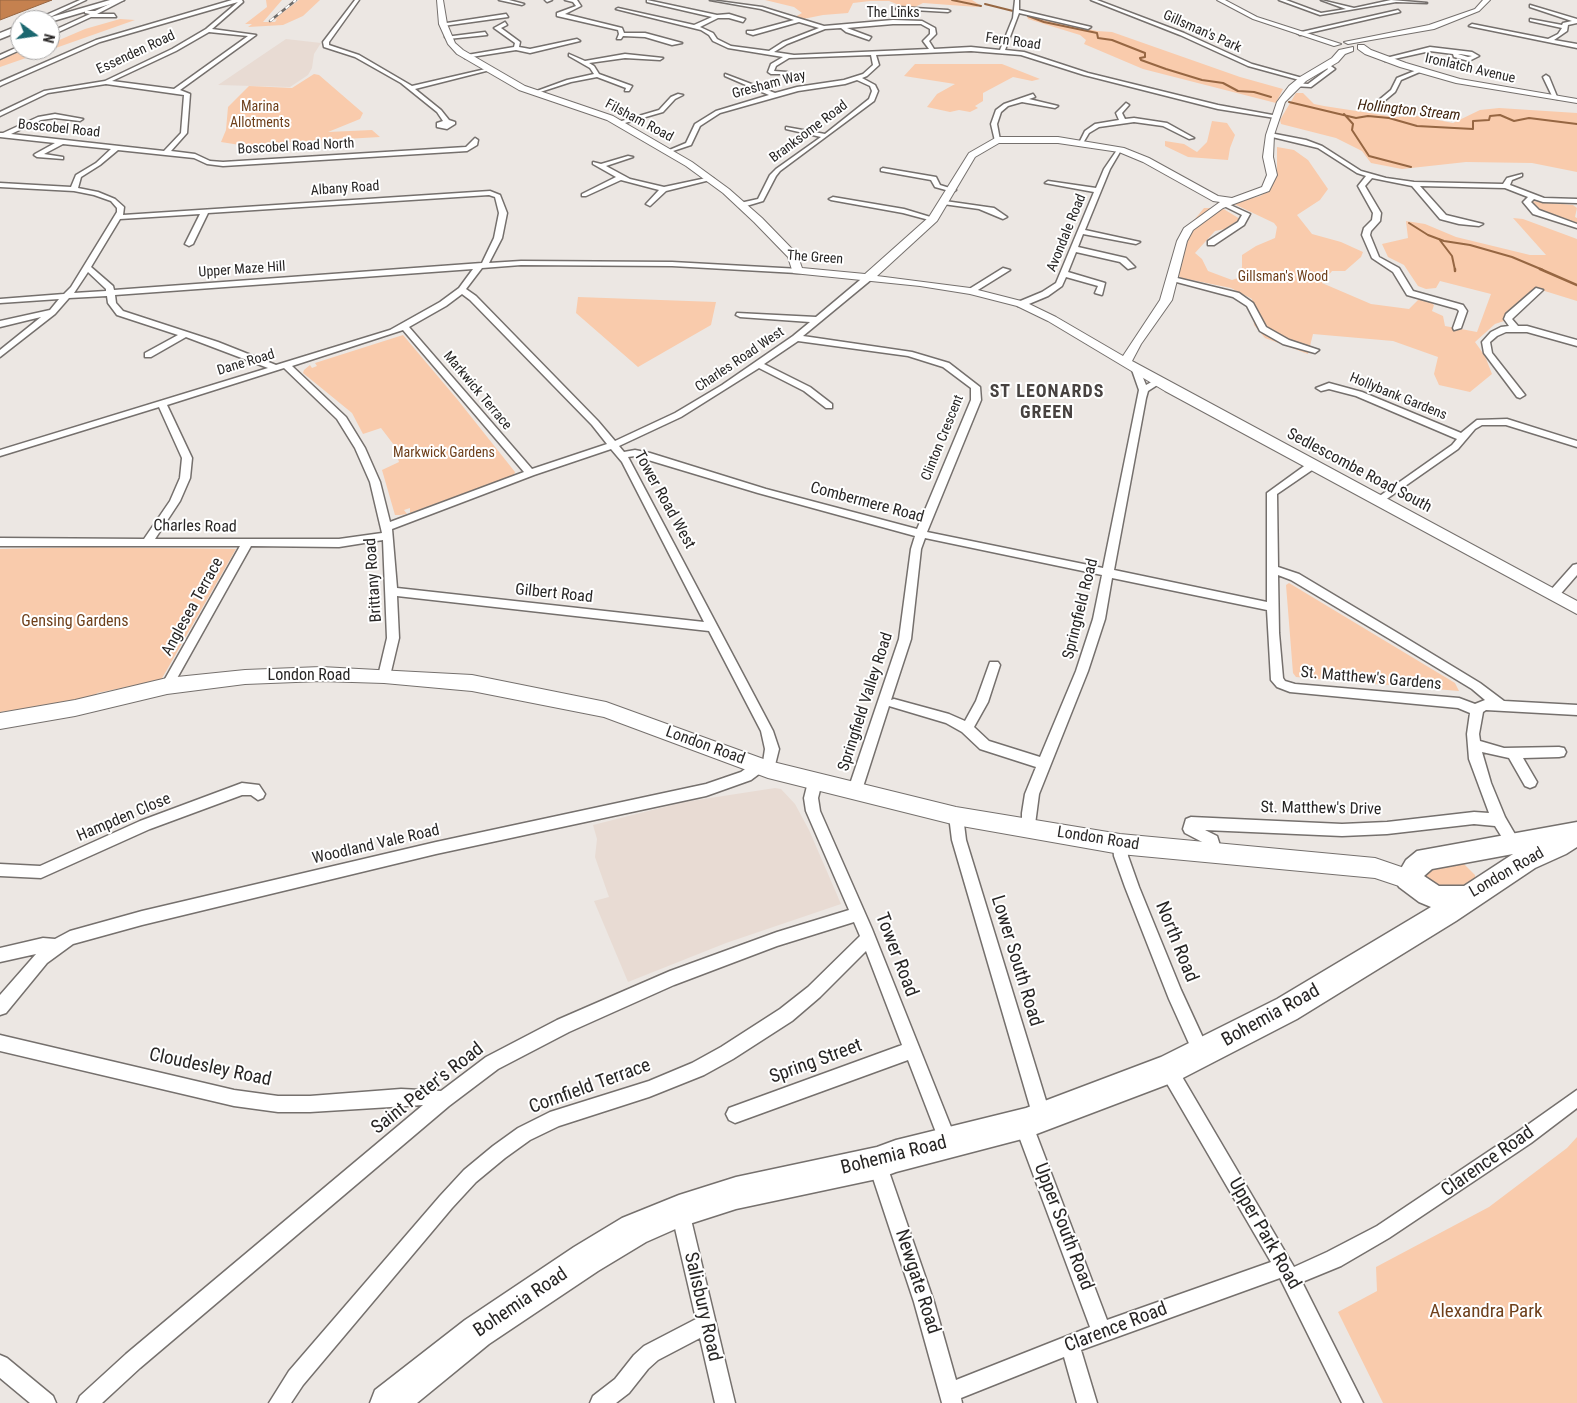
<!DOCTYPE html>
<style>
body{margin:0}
#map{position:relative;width:1577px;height:1403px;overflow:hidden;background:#ece7e3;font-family:"Roboto Condensed",sans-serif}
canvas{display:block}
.north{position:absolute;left:10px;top:10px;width:50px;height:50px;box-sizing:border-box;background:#fff;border:1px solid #a9a8a8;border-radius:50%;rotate:104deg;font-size:14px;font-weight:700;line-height:20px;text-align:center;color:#282625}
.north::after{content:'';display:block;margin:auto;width:18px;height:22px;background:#1b676f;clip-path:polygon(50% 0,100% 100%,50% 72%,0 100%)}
</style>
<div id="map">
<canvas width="1577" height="1403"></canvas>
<div class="north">N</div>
</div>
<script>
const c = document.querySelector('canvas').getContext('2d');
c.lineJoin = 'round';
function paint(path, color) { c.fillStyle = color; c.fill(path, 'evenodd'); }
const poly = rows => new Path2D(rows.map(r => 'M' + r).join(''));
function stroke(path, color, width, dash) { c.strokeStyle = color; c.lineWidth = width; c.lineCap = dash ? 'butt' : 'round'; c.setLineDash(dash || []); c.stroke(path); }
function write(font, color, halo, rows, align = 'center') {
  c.font = font + ' "Roboto Condensed",sans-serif'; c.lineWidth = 4; c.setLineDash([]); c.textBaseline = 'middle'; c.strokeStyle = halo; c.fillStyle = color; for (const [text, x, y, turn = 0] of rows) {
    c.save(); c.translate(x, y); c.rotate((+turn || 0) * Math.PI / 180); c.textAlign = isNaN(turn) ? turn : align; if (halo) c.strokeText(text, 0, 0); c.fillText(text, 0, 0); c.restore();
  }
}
const built = poly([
 [286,39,321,43,314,54,312,68,308,75,290,87,218,85],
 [775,788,781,789,795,804,809,830,841,904,726,943,628,982,594,901,609,897,595,857,597,839,593,825,684,802]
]);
const green = poly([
 [266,0,282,0,263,22,275,22,277,19,273,20,299,0,320,0,303,16,283,25,248,27,252,24,245,24,267,7],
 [765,0,972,0,980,5,977,7,923,3,915,7,904,7,889,1,870,1,853,3,848,13,823,15,803,19,795,17,802,13,794,7],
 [1026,14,1097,31,1112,32,1240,77,1283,89,1276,103,1143,69,1084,44,1086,40,1080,35,1028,19],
 [120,19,135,20,50,50,50,44,85,29],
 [20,50,49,50,0,67,0,59],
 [915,64,1002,64,1040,79,1032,81,1013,77,983,93,983,101,975,106,978,108,970,112,959,110,950,112,927,107,937,94,955,84,904,76],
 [314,74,319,75,363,113,360,119,328,132,372,130,380,137,240,145,221,142,226,130,228,107,249,86,292,88],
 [1296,93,1303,93,1314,104,1324,106,1395,117,1417,116,1453,123,1480,110,1499,108,1577,113,1577,172,1532,163,1466,162,1402,169,1371,163,1362,151,1336,138,1281,124,1280,120],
 [1212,121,1227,123,1235,135,1230,148,1228,160,1188,157,1165,146,1165,141,1184,144,1197,152,1207,142],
 [1277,147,1294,150,1308,160,1328,189,1320,200,1297,215,1312,234,1341,242,1363,252,1361,257,1345,271,1332,271,1322,283,1371,304,1409,309,1419,299,1428,300,1434,305,1432,311,1443,316,1445,326,1477,332,1491,294,1440,281,1436,288,1426,289,1418,286,1404,265,1388,257,1382,244,1408,238,1406,221,1425,224,1456,237,1530,255,1546,255,1513,218,1523,219,1577,239,1577,301,1535,288,1505,313,1504,321,1495,324,1475,342,1485,356,1492,374,1470,392,1439,385,1434,374,1438,357,1393,341,1313,334,1308,354,1265,338,1254,325,1252,299,1231,288,1182,278,1173,273,1190,225,1204,208,1222,208,1240,219,1225,229,1215,231,1195,253,1202,259,1208,271,1232,280,1238,278,1242,267,1242,255,1256,246,1275,238,1277,227,1274,223,1232,203,1260,196,1270,190,1277,176],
 [1532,201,1573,205,1577,208,1575,217,1577,218,1577,224,1540,212,1531,204],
 [578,297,716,302,711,325,638,367,576,313],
 [403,335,457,399,515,472,514,475,410,513,410,508,404,510,407,514,400,515,395,515,382,470,399,462,398,459,400,457,394,445,381,428,363,434,352,413,303,373,304,370,310,365,312,368,317,366,315,363],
 [86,547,236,549,161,680,97,693,96,695,52,706,0,712,0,549],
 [1289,583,1455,683,1459,691,1296,677,1293,673,1286,585],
 [1458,861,1464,864,1475,875,1475,882,1451,892,1440,892,1421,875,1426,870],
 [1577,1137,1577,1403,1383,1403,1338,1312,1377,1291,1376,1267,1489,1207,1567,1148]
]);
const water = poly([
 [0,0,52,0,0,20,0,0]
]);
const streamFar1 = poly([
 [952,0,981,6],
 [985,4,1013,11],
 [1028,16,1044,22,1097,33,1098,38,1112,40,1145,53,1145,57,1140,58,1141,60,1166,69,1202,80,1223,83,1238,91,1254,92,1271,97],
 [1289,102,1356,118,1368,116,1389,118,1417,126,1473,129,1473,121,1489,120,1490,116,1500,115,1514,121,1529,118,1577,124],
 [1344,114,1353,124,1352,130,1369,156,1411,167],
 [1409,223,1428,235,1444,241,1470,245,1512,257,1543,270],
 [1439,239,1452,256,1455,270]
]);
const stream = poly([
 [1455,269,1455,271],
 [1540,269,1577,285]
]);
const street = poly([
 [80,0,86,0,50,17,50,20,44,20,46,15,80,0],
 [118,0,124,0,97,14,114,14,116,17,91,17,50,36,50,32,90,14,85,13,85,11,95,11,118,0],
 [232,0,242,0,243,2,212,29,256,35,180,90,190,94,187,133,171,151,195,154,210,161,223,162,466,147,475,138,478,140,477,145,467,151,223,166,207,164,194,158,118,150,100,165,81,177,78,188,98,192,115,199,124,207,123,215,490,191,500,195,507,213,502,238,489,263,521,261,672,262,800,269,800,273,797,273,672,266,521,265,482,268,466,289,476,296,598,421,615,441,675,413,722,385,793,336,810,322,740,317,736,315,737,313,816,317,866,275,872,275,872,279,803,336,912,352,949,363,980,387,981,400,927,532,1103,568,1139,390,1132,370,1139,368,1146,385,1157,379,1162,382,1148,391,1146,398,1114,570,1267,602,1267,493,1307,464,1315,464,1315,468,1277,494,1278,567,1299,574,1401,635,1480,683,1504,701,1577,705,1577,715,1486,710,1483,712,1479,734,1480,741,1504,748,1559,747,1564,748,1566,752,1564,756,1559,757,1523,758,1537,782,1535,786,1530,788,1525,786,1509,758,1482,752,1491,783,1505,817,1523,848,1521,852,1516,854,1511,852,1495,826,1474,824,1387,834,1342,836,1205,830,1217,836,1223,855,1221,859,1216,861,1211,859,1206,844,1185,833,1183,829,1186,819,1191,817,1342,824,1387,822,1474,812,1489,813,1469,759,1467,734,1470,713,1458,708,1290,692,1277,687,1271,680,1267,610,1112,578,1105,619,1088,671,1039,794,1034,832,1029,834,1024,832,1022,828,1022,813,1025,794,1036,767,980,749,962,732,946,723,889,706,862,790,860,794,855,796,850,794,848,790,899,639,911,549,915,536,758,493,635,456,628,457,773,731,779,749,773,773,768,774,763,771,751,780,706,796,436,854,142,925,73,944,47,963,6,1013,0,1015,0,995,36,954,0,962,0,948,43,938,55,939,70,931,142,911,436,842,706,784,741,772,755,762,763,762,765,749,761,731,709,631,397,596,399,638,390,676,384,681,378,676,387,638,383,540,339,547,251,546,171,689,167,691,161,686,240,546,0,546,0,538,144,539,170,501,180,478,182,458,159,407,0,456,0,450,268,368,186,337,151,357,145,357,145,353,178,335,117,315,108,303,107,296,69,298,55,314,0,357,0,350,41,317,0,327,0,321,50,310,59,299,0,303,0,299,64,294,71,287,117,212,117,208,111,201,94,195,74,191,0,187,0,183,71,187,76,175,96,163,111,149,63,144,44,154,63,157,63,159,37,157,34,155,35,154,55,143,0,137,0,133,3,133,38,117,55,114,83,119,80,121,55,118,41,120,11,134,164,151,181,133,184,95,106,84,48,93,0,116,0,112,44,91,105,81,172,49,206,29,238,2,100,42,2,85,0,86,0,82,96,40,232,0],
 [209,32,248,36,174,89,112,81,176,51,209,32],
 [489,195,495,197,499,213,494,238,482,263,114,290,113,286,91,267,120,219,200,214,185,244,189,246,193,244,208,213,489,195],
 [473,269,459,288,440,302,390,330,276,365,218,342,123,311,116,303,115,295,473,269],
 [88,272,106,289,106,291,74,293,88,272],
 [462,294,470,300,592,425,607,444,532,469,409,327,446,306,462,294],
 [403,330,524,472,390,522,380,482,365,448,346,417,292,366,403,330],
 [798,341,908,356,943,367,971,388,971,400,917,529,766,489,650,453,635,450,624,452,619,446,681,417,759,368,804,391,826,408,832,408,832,404,810,387,764,364,798,341],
 [284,368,337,419,355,448,370,482,382,533,339,539,155,539,180,501,190,478,192,458,167,405,284,368],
 [611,449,622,462,704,622,397,588,392,529,534,475,611,449],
 [925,538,1102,575,1093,619,1076,671,1040,757,989,741,974,727,988,702,1000,665,998,662,990,662,976,701,965,721,949,714,894,699,891,700,911,639,921,549,925,538],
 [1278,575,1291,580,1393,641,1472,689,1485,700,1475,704,1459,698,1295,684,1285,681,1283,678,1279,633,1278,575],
 [355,0,359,0,329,42,329,45,359,55,412,86,490,68,490,70,415,89,441,110,449,120,455,122,455,124,447,129,437,127,437,123,443,121,437,112,401,83,355,57,324,47,323,42,355,0],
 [499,0,509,0,524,4,522,5,499,0],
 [545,0,552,0,547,2,545,0],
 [565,0,577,0,581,6,565,14,622,28,624,33,645,33,682,43,672,45,645,37,623,36,621,39,617,39,619,34,618,30,557,16,557,13,576,6,573,2,565,0],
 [647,0,717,15,729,14,745,19,743,22,729,18,718,18,700,27,713,33,717,39,731,46,769,51,783,42,819,28,799,22,753,35,747,33,747,31,753,31,794,20,761,9,710,0,762,7,824,26,893,20,922,21,935,28,936,34,929,41,934,49,971,47,1000,50,1013,18,1015,0,1019,0,1019,10,1091,27,1088,29,1019,13,1005,50,1024,52,1088,73,1218,105,1278,116,1275,118,1218,109,1084,75,1021,55,971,51,876,55,879,65,867,76,862,78,875,85,878,91,874,101,780,171,776,176,763,201,743,207,739,205,740,203,758,199,770,175,776,169,821,137,786,129,786,127,825,134,869,99,872,91,870,86,857,80,845,84,798,91,720,113,700,126,691,145,667,153,667,151,686,143,695,124,716,111,769,95,725,76,725,74,775,93,797,87,844,80,863,74,873,65,871,55,789,58,776,66,774,71,787,72,787,74,771,74,768,72,771,64,783,57,728,48,713,41,709,35,701,30,616,9,618,8,694,25,712,17,647,2,647,0],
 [893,24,921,24,930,29,930,34,923,41,929,49,794,55,774,52,787,44,825,29,841,28,846,32,869,40,871,37,847,28,893,24],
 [1091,0,1097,0,1184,33,1252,64,1306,79,1303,81,1248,66,1180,35,1091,0],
 [1279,0,1286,0,1321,13,1346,9,1321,0,1354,8,1391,0,1427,3,1396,2,1320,15,1279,0],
 [1530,5,1577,19,1577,23,1568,25,1567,31,1554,40,1577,44,1577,48,1469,26,1472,24,1548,39,1558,34,1562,28,1530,21,1530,19,1562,25,1563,23,1572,21,1530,7,1530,5],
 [898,7,948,10,950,11,948,12,896,9,898,7],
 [1398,10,1400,12,1300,35,1297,33,1398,10],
 [506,14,508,17,443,26,440,24,506,14],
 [505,22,507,25,501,28,520,42,519,47,530,49,577,39,580,41,530,53,516,50,465,58,467,55,514,47,515,43,494,28,505,22],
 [485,32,487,35,448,39,445,37,485,32],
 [20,46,20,50,0,59,0,55,20,46],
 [1430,47,1472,52,1479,56,1469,61,1454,57,1453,54,1430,51,1385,61,1382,59,1430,47],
 [1458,54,1460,54,1472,56,1468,57,1458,54],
 [569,54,585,61,625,54,663,58,660,60,625,58,589,63,594,66,599,74,632,86,629,91,625,91,626,88,597,77,571,82,534,94,534,92,567,80,594,74,590,68,569,56,569,54],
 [1324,64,1328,64,1335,69,1311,87,1293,86,1295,83,1308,84,1328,69,1324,64],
 [1417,70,1422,71,1401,80,1395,92,1383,102,1379,102,1379,100,1391,90,1397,78,1417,70],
 [1546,75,1549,77,1558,99,1553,98,1543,77,1546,75],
 [678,94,683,95,675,99,663,112,618,125,615,123,659,110,671,97,678,94],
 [1033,94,1035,97,1029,99,1058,106,1055,108,1022,102,1008,106,1001,112,997,124,1000,140,995,141,991,124,996,110,1004,104,1033,94],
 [1126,103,1129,105,1122,113,1125,119,1134,118,1167,123,1194,138,1189,139,1163,126,1134,122,1099,127,1089,133,1083,143,1079,143,1085,131,1095,124,1119,120,1116,113,1126,103],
 [1270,133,1306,140,1322,146,1361,171,1386,178,1414,182,1503,184,1507,178,1522,174,1522,176,1512,180,1510,185,1544,198,1577,199,1577,203,1543,202,1534,199,1531,202,1539,210,1577,224,1577,228,1533,214,1523,202,1528,197,1505,188,1420,186,1446,215,1483,224,1479,226,1459,224,1440,219,1412,186,1372,178,1365,186,1381,213,1380,221,1371,231,1370,235,1379,257,1399,268,1413,291,1463,305,1467,311,1461,328,1454,330,1453,328,1459,311,1457,309,1407,295,1393,272,1372,258,1362,235,1364,228,1372,220,1373,213,1358,186,1366,176,1357,173,1318,148,1268,136,1270,133],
 [1117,150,1120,152,1110,169,1085,230,1140,242,1136,244,1083,234,1078,247,1126,258,1135,267,1128,269,1120,262,1076,252,1068,272,1105,283,1102,295,1095,293,1098,286,1066,277,1062,286,1048,296,1024,306,1018,306,1018,302,1042,292,1056,283,1094,192,1045,183,1048,181,1096,188,1104,169,1117,150],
 [628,156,633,157,606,166,630,179,664,187,711,177,714,179,666,191,650,206,646,204,659,190,621,180,586,196,582,196,582,194,616,177,593,164,593,162,601,164,628,156],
 [883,168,936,177,940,185,956,190,953,192,935,187,931,180,881,171,881,169,883,168],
 [833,197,904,209,937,219,933,221,903,213,831,200,829,199,833,197],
 [945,201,994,208,1007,217,1003,219,979,209,943,204,943,202,945,201],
 [1222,203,1226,203,1250,214,1244,225,1214,245,1208,245,1208,241,1238,222,1242,215,1222,205,1222,203],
 [1003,268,1010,270,973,293,966,291,1003,268],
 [1169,276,1239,293,1253,303,1266,327,1289,340,1319,350,1315,353,1283,344,1260,331,1247,306,1233,297,1169,280,1169,276],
 [1536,288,1543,290,1512,319,1518,326,1527,326,1577,340,1577,346,1527,332,1506,332,1497,336,1490,342,1492,353,1525,395,1520,398,1517,397,1484,353,1482,342,1491,332,1501,327,1509,326,1504,319,1506,314,1536,288],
 [1329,383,1362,392,1461,433,1477,420,1507,419,1577,441,1577,447,1506,425,1482,425,1475,429,1458,449,1378,505,1373,502,1374,500,1452,445,1457,439,1356,396,1329,389,1321,391,1316,388,1329,383],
 [1577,564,1577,575,1557,598,1549,598,1547,595,1549,592,1573,565,1577,564],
 [815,776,820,778,822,782,818,798,820,811,872,929,957,1142,954,1148,948,1151,942,1148,908,1060,735,1123,729,1120,726,1114,729,1108,902,1045,866,951,820,997,792,1021,733,1059,704,1075,649,1097,559,1126,530,1140,505,1158,476,1182,452,1208,303,1385,291,1403,269,1403,289,1371,440,1196,464,1170,493,1146,518,1128,550,1112,649,1081,692,1063,721,1047,780,1009,808,987,860,936,854,922,777,946,674,985,569,1032,498,1069,449,1106,140,1368,102,1403,77,1403,80,1396,126,1354,423,1105,310,1112,278,1112,234,1106,0,1051,0,1035,234,1090,278,1096,310,1096,401,1089,441,1091,486,1057,557,1020,670,971,777,932,849,910,806,811,804,798,808,782,810,778,815,776],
 [242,783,259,785,265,794,263,798,258,800,251,795,242,795,150,829,41,878,0,876,0,864,40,866,140,821,242,783],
 [956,810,961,812,963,816,966,840,1051,1117,1048,1123,1042,1126,1036,1123,1033,1117,952,840,949,816,951,812,956,810],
 [1120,838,1125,840,1127,844,1128,856,1139,887,1181,990,1210,1053,1208,1059,1202,1061,1196,1059,1169,999,1125,887,1114,856,1113,844,1115,840,1120,838],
 [1168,1061,1174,1063,1294,1267,1327,1252,1377,1226,1519,1131,1577,1090,1577,1108,1531,1143,1389,1238,1341,1266,1302,1282,1363,1403,1342,1403,1280,1278,1081,1350,1097,1403,1077,1403,1064,1357,961,1398,962,1403,942,1403,914,1302,868,1163,871,1157,877,1154,883,1157,886,1163,934,1302,956,1380,1090,1327,1014,1123,1017,1117,1023,1114,1029,1117,1032,1123,1107,1320,1271,1262,1162,1075,1160,1069,1162,1063,1168,1061],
 [680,1202,686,1205,689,1211,735,1403,715,1403,700,1338,658,1360,648,1369,629,1393,616,1403,590,1403,593,1396,615,1379,634,1355,644,1346,696,1319,671,1211,674,1205,680,1202],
 [0,1355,7,1358,53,1396,56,1403,30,1403,0,1378,0,1355]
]);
const secondary = poly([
 [437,0,443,0,447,24,455,43,463,50,525,86,613,116,692,162,729,189,762,218,797,254,802,268,865,274,929,217,969,153,997,137,1058,137,1124,148,1149,158,1218,196,1232,198,1262,187,1267,175,1263,157,1266,135,1277,102,1289,86,1300,77,1332,58,1339,50,1353,47,1353,51,1345,54,1338,62,1306,81,1285,102,1274,135,1273,157,1277,175,1269,191,1223,208,1193,230,1187,241,1172,300,1141,344,1132,361,1577,601,1577,614,1165,391,1048,321,1017,306,970,294,920,286,793,273,788,257,754,222,723,193,686,166,607,120,519,90,457,54,448,44,439,24,437,0],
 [999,143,1058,143,1119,152,1143,162,1213,201,1220,202,1184,228,1177,241,1160,300,1123,356,1056,317,1025,302,970,288,877,276,937,221,975,157,999,143],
 [1217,0,1225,0,1257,17,1341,44,1334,46,1253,19,1217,0],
 [1483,0,1490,0,1479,11,1434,29,1348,44,1344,42,1429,25,1475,9,1483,0],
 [1358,45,1364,45,1371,50,1406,63,1460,79,1577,99,1577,103,1456,83,1400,67,1365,54,1358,49,1358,45]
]);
const primary = poly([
 [321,667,472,675,606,702,769,761,956,807,1120,834,1375,858,1416,872,1420,879,1416,886,1408,889,1375,878,1120,854,956,825,768,778,604,717,472,691,384,683,321,681,245,684,167,694,75,716,0,729,0,713,75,700,167,678,245,670,321,667]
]);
const highway = poly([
 [110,0,124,0,50,22,41,20,110,0],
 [20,25,20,31,0,39,0,33,20,25],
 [1577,822,1577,847,1566,854,1535,868,1456,921,1297,1019,1179,1080,1026,1138,896,1172,877,1179,736,1209,680,1227,646,1242,598,1271,489,1344,417,1403,370,1403,375,1390,465,1320,574,1247,622,1218,679,1195,736,1177,877,1147,896,1140,1026,1108,1161,1057,1277,999,1431,907,1419,902,1399,887,1395,879,1406,860,1417,851,1577,822],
 [1513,854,1464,886,1439,886,1424,876,1432,869,1513,854]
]);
const rail = poly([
 [270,21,296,0]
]);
const farStreetnames = [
 ["The Links",893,13],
 ["Gillsman's Park",1202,32,24],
 ["Fern Road",1013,42,8],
 ["Essenden Road",136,53,-25],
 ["Ironlatch Avenue",1470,69,13],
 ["Gresham Way",769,85,-15],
 ["Filsham Road",639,121,28],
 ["Boscobel Road",59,129,6],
 ["Branksome Road",809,132,-37],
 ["Boscobel Road North",296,147,-3],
 ["Albany Road",345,189,-4],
 ["Avondale Road",1067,233,-68],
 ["The Green",815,258,4],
 ["Upper Maze Hill",242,270,-4],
 ["Charles Road West",740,360,-34],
 ["Dane Road",246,363,-17],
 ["Markwick Terrace",477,391,50],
 ["Hollybank Gardens",1398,397,22],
 ["Clinton Crescent",943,438,-68]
];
const farParknames = [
 ["Marina",260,107],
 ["Allotments",260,123],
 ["Gillsman's Wood",1283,277],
 ["Markwick Gardens",444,453]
];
const farWaternames = [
 ["Hollington Stream",1409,111,6]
];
const streetNames = [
 ["Sedlescombe Road South",1359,471,28],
 ["Tower Road West",664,500,61],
 ["Combermere Road",867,503,15],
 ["Charles Road",195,527,1],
 ["Brittany Road",374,580,-94],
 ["Gilbert Road",554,594,6],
 ["Anglesea Terrace",193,607,-61],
 ["Springfield Road",1081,609,-76],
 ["London Road",309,676],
 ["St. Matthew's Gardens",1371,679,5],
 ["Springfield Valley Road",866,702,-72],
 ["London Road",705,746,20],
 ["St. Matthew's Drive",1321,809,1],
 ["Hampden Close",124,818,-23],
 ["London Road",1098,839,9],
 ["Woodland Vale Road",376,845,-13],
 ["London Road",1507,873,-30]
];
const parkNames = [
 ["Gensing Gardens",75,622]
];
const farDistrictnames = [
 ["ST LEONARDS",1047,392],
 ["GREEN",1047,413]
];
const nearStreetnames = [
 ["North Road",1176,942,68],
 ["Tower Road",896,955,69],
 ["Lower South Road",1016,961,73],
 ["Bohemia Road",1271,1016,-29],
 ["Spring Street",816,1062,-20],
 ["Cloudesley Road",210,1068,12],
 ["Cornfield Terrace",590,1087,-20],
 ["Saint Peter's Road",428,1089,-38],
 ["Bohemia Road",894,1156,-14],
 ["Clarence Road",1488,1162,-35],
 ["Upper South Road",1063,1227,69],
 ["Upper Park Road",1264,1234,60],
 ["Newgate Road",917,1282,72],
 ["Bohemia Road",521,1303,-34],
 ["Salisbury Road",702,1307,77],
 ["Clarence Road",1116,1328,-21]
];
const nearParknames = [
 ["Alexandra Park",1486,1312]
];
paint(built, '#e8dbd3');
paint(green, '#f9cbac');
paint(water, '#c5814f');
stroke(water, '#966642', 1);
stroke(streamFar1, '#966642', 2);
stroke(stream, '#966642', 2.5);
stroke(street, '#75706d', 3);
stroke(secondary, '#75706d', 2);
stroke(primary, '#75706d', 2);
stroke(highway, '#75706d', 3);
paint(street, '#fff');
paint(secondary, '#fff');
paint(primary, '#fff');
paint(highway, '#fff');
stroke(rail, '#6e6b69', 2.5);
stroke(rail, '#fff', 2, [5]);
write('14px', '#282625', '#fff', farStreetnames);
write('14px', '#6e3f1a', '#fff', farParknames);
write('italic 15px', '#40240e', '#fff', farWaternames);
write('16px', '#282625', '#fff', streetNames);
write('16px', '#6e3f1a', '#fff', parkNames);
c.letterSpacing = '1px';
write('bold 18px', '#474240', '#fff', farDistrictnames);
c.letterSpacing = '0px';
write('19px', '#282625', '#fff', nearStreetnames);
write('19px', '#6e3f1a', '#fff', nearParknames);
</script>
